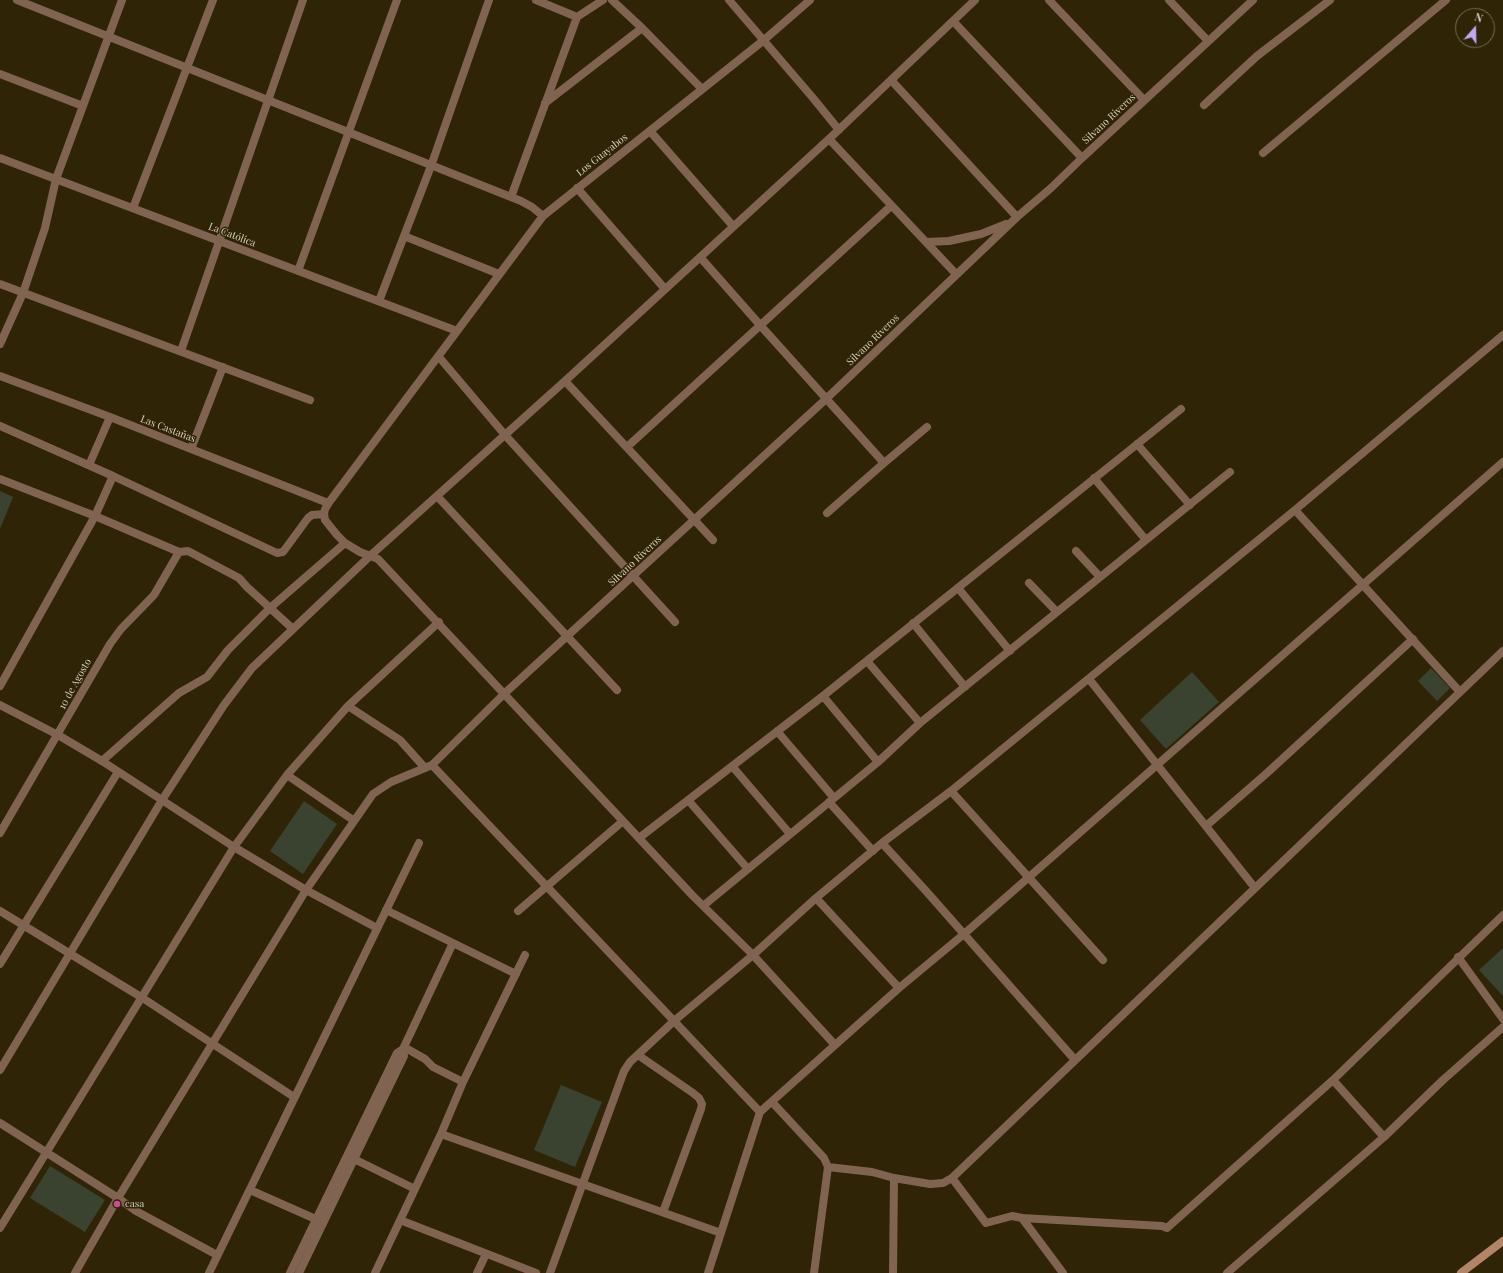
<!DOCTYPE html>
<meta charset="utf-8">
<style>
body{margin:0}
#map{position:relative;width:1503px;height:1273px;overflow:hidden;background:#2f2506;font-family:"Playfair Display",serif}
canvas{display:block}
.north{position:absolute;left:1455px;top:8px;width:40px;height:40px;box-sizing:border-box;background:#2f2506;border:1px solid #736b51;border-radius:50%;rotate:20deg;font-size:11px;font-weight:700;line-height:16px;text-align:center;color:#d9d3c2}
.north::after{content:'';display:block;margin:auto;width:14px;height:18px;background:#c1a8f3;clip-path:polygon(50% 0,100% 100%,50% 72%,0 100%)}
</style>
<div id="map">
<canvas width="1503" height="1273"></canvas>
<div class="north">N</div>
</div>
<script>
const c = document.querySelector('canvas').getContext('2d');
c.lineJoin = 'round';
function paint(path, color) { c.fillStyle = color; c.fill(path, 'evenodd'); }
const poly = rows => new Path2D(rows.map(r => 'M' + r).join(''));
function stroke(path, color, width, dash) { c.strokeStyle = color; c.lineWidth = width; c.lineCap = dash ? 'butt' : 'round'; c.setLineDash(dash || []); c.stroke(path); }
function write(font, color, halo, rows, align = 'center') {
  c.font = font + ' "Playfair Display",serif'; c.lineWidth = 3; c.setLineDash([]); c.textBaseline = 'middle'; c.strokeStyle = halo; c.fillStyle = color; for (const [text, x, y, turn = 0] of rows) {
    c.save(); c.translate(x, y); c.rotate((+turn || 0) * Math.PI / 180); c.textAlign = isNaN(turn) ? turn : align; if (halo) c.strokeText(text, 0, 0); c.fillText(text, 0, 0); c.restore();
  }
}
const green = poly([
 [0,491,13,497,0,529],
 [1431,668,1450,688,1437,701,1418,681],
 [1192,672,1219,702,1166,749,1140,720],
 [304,801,337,824,303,874,270,851],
 [1503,948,1503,996,1479,970],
 [561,1085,602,1102,575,1167,534,1150],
 [50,1166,105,1200,85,1232,30,1198]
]);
const street = poly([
 [17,0,521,201,532,207,543,216],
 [536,0,577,17],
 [612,0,642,28,702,89],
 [729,0,813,98,839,130],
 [810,0,764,40,543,216,330,501,325,509,324,514,325,520,337,535,345,543,360,552,378,559,693,896,753,955,835,1045],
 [1049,0,1144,100],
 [1169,0,1208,41],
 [953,21,1082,158],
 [0,74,83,106],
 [892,81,1017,217],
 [545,103,642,28],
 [1204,105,1257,56,1330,0],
 [650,131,733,226],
 [829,139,956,274],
 [1263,153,1446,0],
 [0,158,457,331],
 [577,188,665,289],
 [511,197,577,17,603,0],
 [133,208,213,0],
 [404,236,499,274],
 [926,242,949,241,981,234,1006,224],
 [700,257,760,325,884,463],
 [298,271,397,0],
 [0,284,310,400],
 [379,301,431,166,489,0],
 [0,344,23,293,45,228,56,179,122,0],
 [181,351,303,0],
 [439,357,505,435,675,622],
 [0,376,110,417,328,503],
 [565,381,713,540],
 [0,426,113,476,277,553,283,552,308,518,312,515,324,514],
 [1137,444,1190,505],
 [627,447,891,206],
 [191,449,223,367],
 [89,465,110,417],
 [1094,478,1146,540],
 [0,479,95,516,179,552,188,551,239,578,247,587,293,629],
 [437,496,617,690],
 [1295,510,1460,692],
 [827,513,884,463,927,427],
 [1076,551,1100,577],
 [1029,583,1057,612],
 [958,588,1010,651],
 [913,623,965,687],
 [867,661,920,723],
 [1089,679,1255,888],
 [0,686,95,516,113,476],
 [823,696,878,762],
 [0,705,58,735,102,761,234,847,306,890,377,928],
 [348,706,400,740,425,768],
 [777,731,834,798],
 [102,761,179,693,207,677,228,650,270,608,345,543],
 [432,765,760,1112],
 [732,766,790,834],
 [287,775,353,820],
 [951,791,1103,960],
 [688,800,748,869],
 [829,802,873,851],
 [1206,826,1267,773,1413,639],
 [0,833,110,644,121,629,154,595,179,552],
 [639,838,823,696,1181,409],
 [882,843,926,891,1075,1060],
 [816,898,899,988],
 [703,906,878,762,920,723,1230,472],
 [386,910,516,974],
 [0,911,141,997,294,1097],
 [518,911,623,821],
 [1458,957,1503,1019],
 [0,964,118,772],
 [404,1047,425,1059,433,1067,463,1082],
 [638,1055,693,1093,699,1098,702,1104,701,1109,663,1212],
 [0,1070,162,800,224,705,252,668,371,555,565,381,829,139,975,0],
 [1333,1080,1384,1137],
 [772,1102,824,1158,828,1167,814,1273],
 [0,1123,118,1198,136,1211,217,1255],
 [441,1134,721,1233],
 [350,1157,415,1189],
 [828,1167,872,1172,894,1178,930,1184,943,1183,952,1178,1503,651],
 [952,1178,986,1223,1012,1216,1022,1218,1162,1226,1167,1228,1333,1080,1503,915],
 [250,1190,320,1221],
 [1022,1218,1063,1273],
 [400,1220,536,1273],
 [0,1228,234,847,287,775,348,706,439,622],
 [75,1273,118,1198,306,890,373,794,391,782,432,765,505,693,826,399,1017,217,1051,188,1082,158,1253,0],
 [209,1273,419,843],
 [290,1273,397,1053,403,1049],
 [299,1273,404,1056,403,1049,453,943],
 [375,1273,441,1134,463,1082,525,955],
 [477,1273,486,1254],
 [550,1273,624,1071,630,1062,674,1021,753,955,816,898,882,843,951,791,1295,510,1503,335],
 [708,1273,760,1112,899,988,964,934,1503,462],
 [893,1273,894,1178],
 [1227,1273,1384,1137,1443,1080,1503,1027]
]);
const secondary = poly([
 [1461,1273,1503,1241]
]);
const markers = [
 [117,1204,4,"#d1479c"]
];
const streetNames = [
 ["Silvano Riveros",1109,119,-43],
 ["Los Guayabos",602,155,-38],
 ["La Católica",232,235,21],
 ["Silvano Riveros",873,340,-44],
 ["Las Castañas",168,429,21],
 ["Silvano Riveros",635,561,-43],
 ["10 de Agosto",75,684,-61]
];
const poiNames = [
 ["casa",125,1204]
];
paint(green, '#3a4230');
stroke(street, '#806350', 8);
stroke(secondary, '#b38566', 8);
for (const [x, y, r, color] of markers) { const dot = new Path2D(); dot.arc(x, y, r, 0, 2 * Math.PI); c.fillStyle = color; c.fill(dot); stroke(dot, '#2f2506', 1.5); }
write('10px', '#d9d3c2', '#2f2506', streetNames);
write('10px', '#d9d3c2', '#2f2506', poiNames, 'left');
</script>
